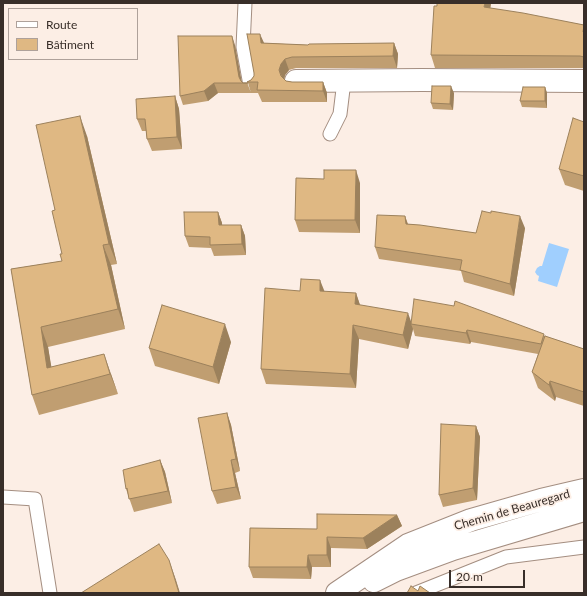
<!DOCTYPE html>
<meta charset="utf-8">
<style>
body{margin:0}
#map{position:relative;width:587px;height:596px;overflow:hidden;background:#fceee5;font-family:Lato,sans-serif}
canvas{display:block}
.frame{position:absolute;inset:0;border:4px solid #382e29;pointer-events:none}
.legend{position:absolute;left:8px;top:8px;width:130px;height:52px;box-sizing:border-box;background:#fceee5;border:1px solid #aea19a;margin:0;padding:5px 7px;list-style:none;font-size:12px;color:#382e29}
.legend li{display:flex;align-items:center;gap:8px;height:20px}
.legend b{width:20px;border:1px solid #aea19a}
.scale{position:absolute;left:449px;top:570px;width:76px;height:18px;box-sizing:border-box;border:2px solid #382e29;border-top:0;padding-left:5px;font-size:12px;line-height:14px;white-space:nowrap;color:#382e29;-webkit-text-stroke:3px #fceee5;paint-order:stroke}
</style>
<div id="map">
<canvas width="587" height="596"></canvas>
<div class="frame"></div>
<ul class="legend">
<li><b style="height:5px;background:#fff"></b>Route</li>
<li><b style="height:11px;background:#dfb883"></b>Bâtiment</li>
</ul>
<div class="scale">20 m</div>
</div>
<script>
const c = document.querySelector('canvas').getContext('2d');
c.lineJoin = 'round';
function paint(path, color) { c.fillStyle = color; c.fill(path, 'evenodd'); }
const poly = rows => new Path2D(rows.map(r => 'M' + r).join(''));
function stroke(path, color, width, dash) { c.strokeStyle = color; c.lineWidth = width; c.lineCap = dash ? 'butt' : 'round'; c.setLineDash(dash || []); c.stroke(path); }
function write(font, color, halo, rows, align = 'center') {
  c.font = font + ' Lato,sans-serif'; c.lineWidth = 3.5; c.setLineDash([]); c.textBaseline = 'middle'; c.strokeStyle = halo; c.fillStyle = color; for (const [text, x, y, turn = 0] of rows) {
    c.save(); c.translate(x, y); c.rotate((+turn || 0) * Math.PI / 180); c.textAlign = isNaN(turn) ? turn : align; if (halo) c.strokeText(text, 0, 0); c.fillText(text, 0, 0); c.restore();
  }
}
const water = poly([
 [549,243,569,249,557,287,538,281,539,276,537,275,535,272,537,268,540,266,542,266]
]);
const lane = poly([
 [245,3,243,47,250,85],
 [330,134,340,114,344,81],
 [3,497,35,499,50,593],
 [416,593,506,557,584,547]
]);
const street = poly([
 [296,81,422,80,584,81],
 [374,581,396,570,453,549,584,510],
 [337,593,408,545,471,520,541,500,584,490]
]);
const wall = poly([
 [491,3,490,8,584,25,584,68,435,68,431,55],
 [264,43,308,45,394,43,398,54,397,68,296,68,289,70,285,75,284,79,286,81,292,82,323,82,327,93,327,102,262,102,258,93,251,93,247,82,251,80,254,76],
 [235,45,241,81,243,83,248,83,251,93,218,93,208,101,183,105,180,96],
 [545,87,547,93,547,108,522,107,520,101],
 [454,93,453,110,433,109,431,103],
 [175,96,179,109,182,149,152,151,147,139,146,131,142,131,137,119],
 [584,122,584,191,565,185,559,169],
 [87,136,117,264,111,265,125,329,48,347,51,367,111,374,118,394,39,415,32,395,11,269,62,261,62,254,55,210],
 [360,183,360,233,299,232,295,220],
 [218,212,222,223,222,225,241,225,245,236,246,255,214,256,211,248,189,247,185,236],
 [405,216,408,224,476,233,525,228,514,296,464,282,461,271,379,259,375,247],
 [300,291,356,293,360,305,411,322,545,336,584,349,584,406,556,397,555,401,538,388,532,372,538,354,471,342,470,344,415,336,413,329,408,349,359,339,356,388,266,384,261,369],
 [231,342,219,384,155,366,149,348],
 [227,413,231,425,240,471,235,473,241,499,217,504,212,491],
 [476,426,480,437,477,500,443,507,439,495],
 [160,460,165,472,172,503,134,512,126,489],
 [397,515,402,526,367,549,331,548,331,567,312,567,311,579,253,578,249,567,317,529]
]);
const shadedWall = poly([
 [485,3,491,3,489,19,484,7],
 [260,34,265,45,261,43],
 [232,36,235,45,242,83,239,77],
 [394,43,398,54,397,68,393,56],
 [285,59,289,70,285,75,284,81,279,70,281,64],
 [323,82,327,93,327,102,323,91],
 [214,83,218,93,208,101,204,91],
 [451,86,454,93,453,110,450,104],
 [545,87,547,93,547,108,545,101],
 [175,96,179,109,182,149,177,137],
 [80,116,87,136,117,264,109,244],
 [356,170,360,183,360,233,355,220],
 [218,212,222,223,223,236,219,225],
 [405,216,409,228,406,224],
 [520,216,525,228,514,296,510,284],
 [241,225,245,236,246,255,242,244],
 [103,245,111,265,125,329,118,309],
 [320,280,326,295,320,291],
 [356,293,361,308,355,304],
 [408,313,412,324,411,324,413,329,408,349,403,335],
 [225,324,231,342,219,384,213,367],
 [353,325,359,339,356,388,350,374],
 [41,327,48,347,55,388,47,368],
 [467,330,471,342,470,344,466,333],
 [104,354,118,394,110,374],
 [550,381,556,397,555,401,549,385],
 [227,413,231,425,240,471,236,459],
 [476,426,480,437,477,500,473,488],
 [160,460,165,472,172,503,168,491],
 [231,460,235,473,241,499,236,487],
 [397,515,402,526,367,549,363,538],
 [327,537,331,548,331,567,327,555],
 [308,555,312,567,311,579,307,567],
 [169,560,176,580,180,593,179,593]
]);
const building = poly([
 [437,3,485,3,484,7,523,13,584,25,583,32,584,33,584,57,580,56,431,55,434,6,437,6,437,3],
 [247,34,260,34,261,43,308,45,309,44,394,43,393,56,292,57,285,59,281,64,279,70,281,76,286,81,292,82,323,82,323,91,257,90,258,82,247,82,251,80,254,76,254,73,247,34],
 [178,36,232,36,239,77,241,81,243,83,248,83,214,83,204,91,180,96,178,36],
 [432,86,451,86,450,104,431,103,432,86],
 [523,87,545,87,545,101,520,101,523,87],
 [175,96,177,137,147,139,145,119,137,119,136,99,175,96],
 [80,116,109,244,103,245,118,309,41,327,47,368,104,354,110,374,32,395,11,269,62,261,60,254,62,254,52,211,55,210,36,125,80,116],
 [573,118,584,122,584,176,559,169,573,118],
 [324,170,356,170,355,220,295,220,296,178,324,179,324,170],
 [482,211,491,213,491,211,520,216,510,284,460,270,462,260,375,247,377,215,405,216,406,224,420,225,476,233,482,211],
 [184,212,218,212,219,225,241,225,242,244,210,245,210,237,185,236,184,212],
 [301,279,320,280,320,291,356,293,355,304,408,313,403,335,353,325,350,374,261,369,265,288,300,291,301,279],
 [414,299,454,306,455,301,544,334,541,344,467,330,466,333,411,324,414,299],
 [162,305,225,324,213,367,149,348,162,305],
 [545,336,584,349,584,392,550,381,549,385,532,372,545,336],
 [227,413,236,459,231,460,236,487,212,491,198,418,227,413],
 [441,424,476,426,473,488,439,495,441,424],
 [160,460,168,491,129,499,127,488,126,489,123,470,160,460],
 [317,514,397,515,363,538,327,537,327,555,308,555,307,567,249,567,250,528,317,529,317,514],
 [159,544,169,560,179,593,81,593,159,544],
 [411,586,418,591,420,586,430,593,407,593,411,586]
]);
const streetNames = [
 ["Chemin de Beauregard",512,510,-16]
];
paint(water, '#a0cffe');
stroke(lane, '#a48e81', 15);
stroke(street, '#a48e81', 24);
stroke(lane, '#fff', 13);
stroke(street, '#fff', 22);
paint(wall, '#c09e71');
paint(shadedWall, '#9c815c');
paint(building, '#dfb883');
stroke(building, '#9c815c', 1);
write('12px', '#382e29', '#fceee5', streetNames);
</script>
